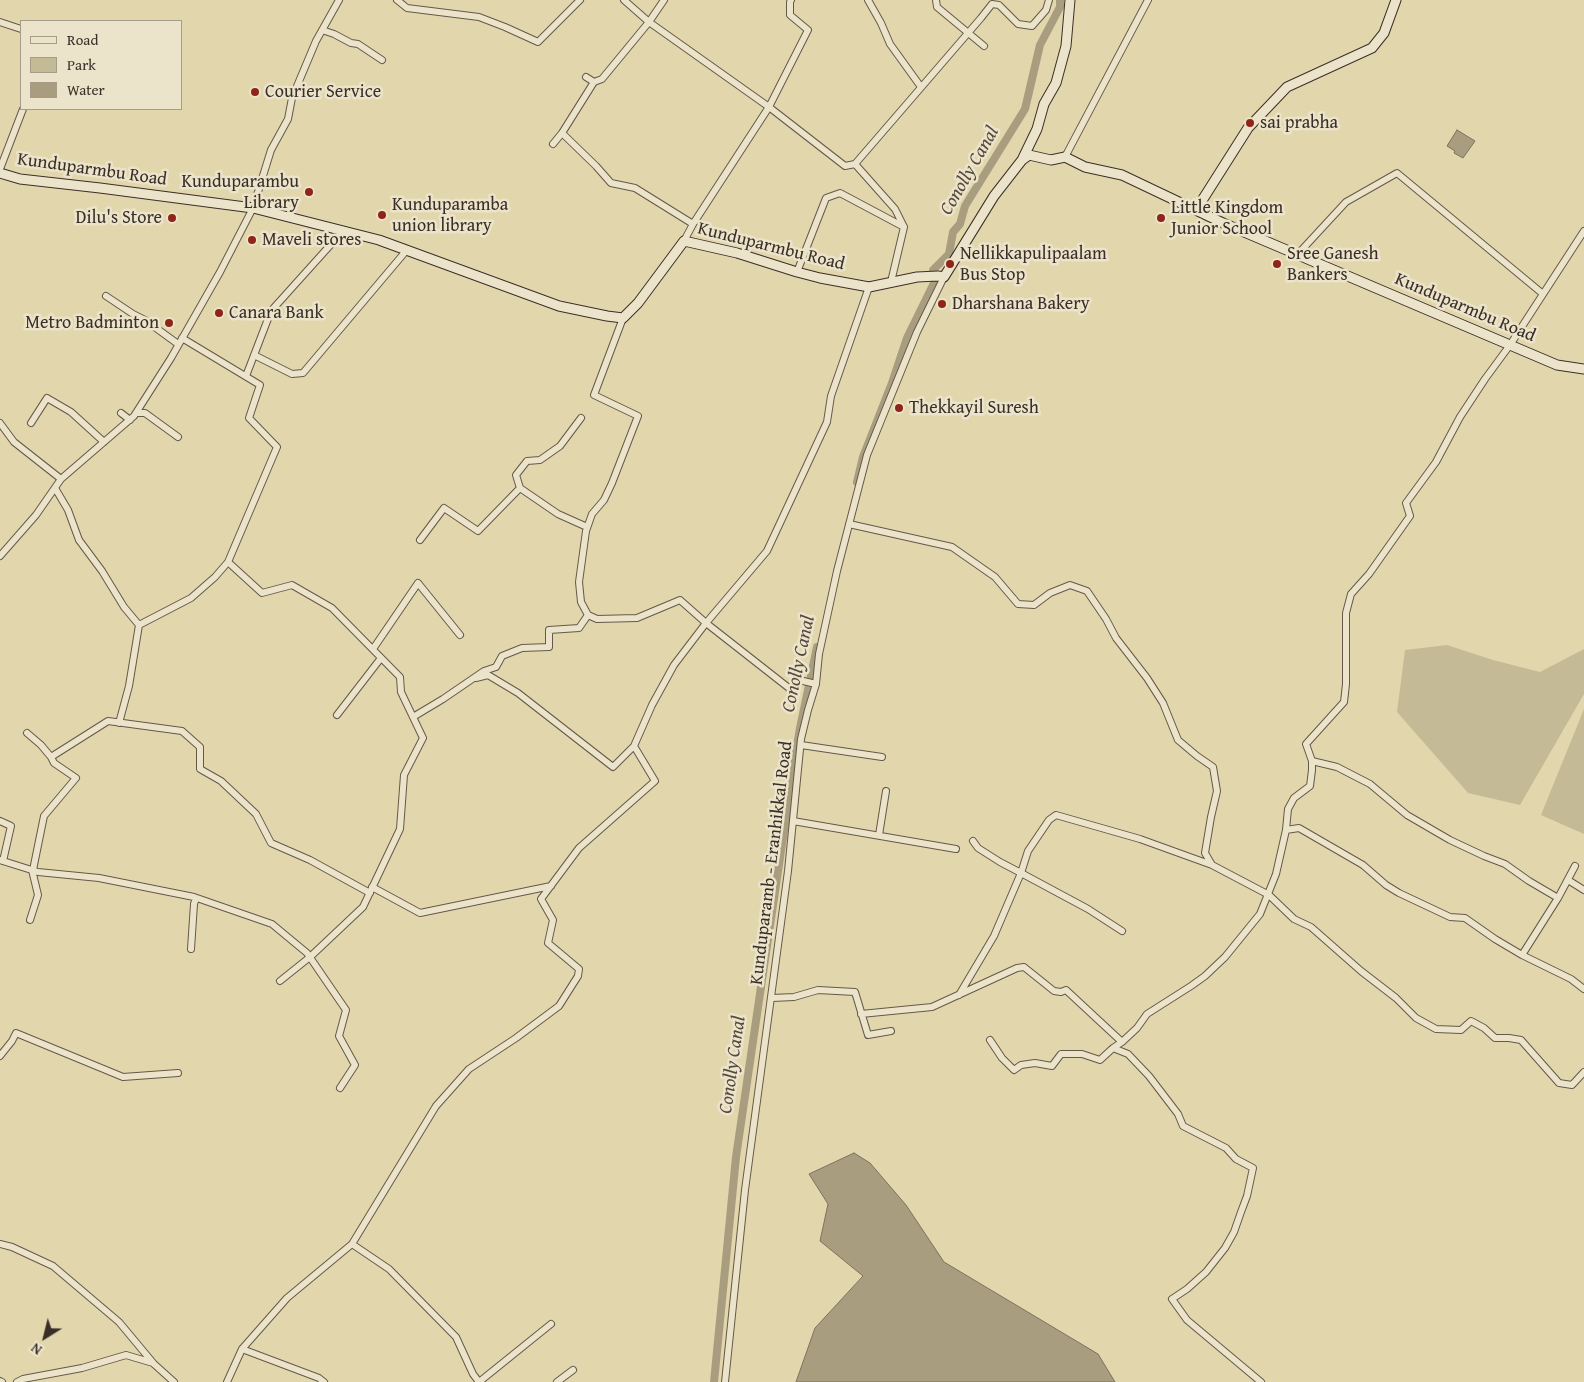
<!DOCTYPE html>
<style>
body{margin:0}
#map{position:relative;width:1584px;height:1382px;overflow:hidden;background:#e2d6ad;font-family:"Gentium Book Plus",serif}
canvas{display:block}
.legend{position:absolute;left:20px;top:20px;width:162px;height:90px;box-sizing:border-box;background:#ece4ca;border:1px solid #a59c89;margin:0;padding:6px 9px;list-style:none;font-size:15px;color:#3a2f28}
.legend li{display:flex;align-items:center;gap:10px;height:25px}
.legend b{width:25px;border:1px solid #a59c89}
.north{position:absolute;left:20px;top:1312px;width:50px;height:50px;-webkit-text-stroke:4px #ece4ca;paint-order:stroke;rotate:216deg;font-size:14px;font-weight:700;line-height:20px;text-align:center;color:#3a2f28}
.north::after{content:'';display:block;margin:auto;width:18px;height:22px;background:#3a2f28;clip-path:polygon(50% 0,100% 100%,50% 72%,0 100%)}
</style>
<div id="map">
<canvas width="1584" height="1382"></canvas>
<ul class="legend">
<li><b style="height:6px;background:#ece4ca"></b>Road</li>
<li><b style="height:14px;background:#c5ba96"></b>Park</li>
<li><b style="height:14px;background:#a99d80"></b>Water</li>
</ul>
<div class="north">N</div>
</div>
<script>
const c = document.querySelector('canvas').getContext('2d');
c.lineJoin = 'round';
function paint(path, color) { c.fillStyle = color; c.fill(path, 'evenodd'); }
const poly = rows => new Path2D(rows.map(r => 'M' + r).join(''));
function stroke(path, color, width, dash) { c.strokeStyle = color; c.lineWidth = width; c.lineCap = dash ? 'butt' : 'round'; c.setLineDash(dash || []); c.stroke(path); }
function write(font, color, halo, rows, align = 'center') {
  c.font = font + ' "Gentium Book Plus",serif'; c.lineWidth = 5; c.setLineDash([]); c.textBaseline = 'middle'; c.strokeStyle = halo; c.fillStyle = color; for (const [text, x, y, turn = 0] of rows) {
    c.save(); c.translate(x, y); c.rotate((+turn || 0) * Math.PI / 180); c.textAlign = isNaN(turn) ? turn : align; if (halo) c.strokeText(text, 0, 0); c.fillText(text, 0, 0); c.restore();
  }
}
const green = poly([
 [1447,645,1493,660,1540,672,1584,649,1584,694,1520,805,1468,793,1397,712,1405,650],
 [1584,709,1584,834,1541,815]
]);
const water = poly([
 [1457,130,1475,141,1463,158,1454,153,1455,151,1447,146,1457,130],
 [854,1153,870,1163,906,1205,944,1262,1098,1354,1115,1382,796,1382,815,1328,863,1276,820,1241,828,1204,809,1174,854,1153]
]);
const canal = poly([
 [857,482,863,457,892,383,907,338,935,281,933,270,949,254,953,232,960,224,965,206,1025,109,1040,45,1060,7,1060,0],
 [714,1382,736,1157,792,776,800,728,817,647]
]);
const minor = poly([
 [397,0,407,8,479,17,505,27,538,42,580,0],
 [624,0,649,22,769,107,845,166,855,164,981,18,992,4,999,5,1018,24,1032,26,1046,10,1049,0],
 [868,0,881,23,890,44,921,87],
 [936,0,937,7,984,46],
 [0,22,21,29],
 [322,30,334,34,351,43,358,44,382,60],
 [586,77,594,82,602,79,649,22,664,0],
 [562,133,596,166,611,183,635,188,693,224],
 [553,144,562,133,594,82],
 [1065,157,1148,0],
 [855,164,895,209,904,227,891,282],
 [0,169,23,109],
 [684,241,693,224,769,107,808,30,790,15,790,2,791,0],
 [1297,255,1346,202,1397,173,1543,294],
 [797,272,826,198,840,193,904,227],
 [106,296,133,314,145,320,178,344],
 [182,338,260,385,249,418,277,447,228,562,262,593,292,585,332,608,400,677,401,692,423,738,404,775,400,829,363,907,310,957,280,981],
 [254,355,292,374,303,373,406,251],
 [246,376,271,311,343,231],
 [121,413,130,420],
 [136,413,145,413,178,437],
 [581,418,560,446,540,460,527,461,516,475,520,488,558,514,587,527],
 [0,423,14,442,61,479],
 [31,423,47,398,71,412,104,442],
 [55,488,68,510,79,540,102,571,124,607,139,625,129,686,119,723],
 [849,524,952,547,995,577,1018,604,1034,605,1050,593,1070,585,1087,591,1106,619,1116,638,1147,678,1163,703,1178,740,1197,756,1213,767,1217,791,1211,817,1205,853,1212,865,1269,895,1294,919,1311,927,1361,971,1396,998,1416,1018,1436,1029,1461,1030,1471,1021,1484,1028,1495,1038,1509,1038,1521,1040,1559,1083,1572,1085,1584,1072],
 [420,540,444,508,478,531,520,488],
 [0,556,36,515,61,479,134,416,171,358,220,272,253,208,271,150,288,119,292,98,316,41,339,0],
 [588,615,581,602,579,582,586,531,592,514,604,500,612,483,638,416,594,395,623,318],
 [139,625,191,598,215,577,228,562],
 [373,649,418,583,460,635],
 [476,678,488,675,518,693,613,767,634,746],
 [337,715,381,658],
 [413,717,443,699,484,671,496,667,502,656,522,648,549,647,549,630,579,628,588,615,597,619,637,618,680,600,706,623,794,692,799,680,816,684],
 [27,733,41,745,51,757],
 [801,745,882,757],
 [1312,761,1337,767,1370,784,1407,815,1450,840,1484,856,1505,864,1529,881,1558,898,1575,866],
 [0,821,11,826,3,861],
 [793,821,956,849],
 [1286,830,1288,809,1294,798,1310,786,1312,770,1312,761,1306,744,1344,702,1346,684,1346,613,1351,594,1369,574,1410,516,1406,503,1436,462,1460,417,1485,379,1510,345,1584,231],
 [879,835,886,791],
 [973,841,978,848,1000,862,1021,873,1028,851,1049,820,1056,815,1140,839,1212,865],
 [0,860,38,872,99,878,194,897,272,924,307,953,346,1010,339,1036,355,1065,340,1088],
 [33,870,44,816,76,778,54,763,51,757,108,721,182,731,200,747,200,769,221,781,256,814,271,843,310,860,370,893],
 [1568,880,1584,890],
 [372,887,420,913,551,886],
 [30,920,38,895,32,870],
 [191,949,194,904,196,898],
 [1522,955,1558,898],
 [959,995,994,936,1021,873,1088,909,1122,931],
 [772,998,794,997,818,990,855,992,868,1035,891,1031],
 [861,1014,932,1007,1017,968,1024,967,1054,991,1061,992,1066,990,1122,1042],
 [990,1040,1002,1058,1014,1070,1021,1065,1035,1063,1052,1066,1061,1054,1082,1054,1100,1060,1113,1048],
 [0,1056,12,1041,16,1033,123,1077,178,1073],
 [0,1244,12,1247,53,1266,119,1322,154,1364,174,1382],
 [352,1244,389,1269,456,1337,473,1374,479,1382],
 [242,1349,319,1378,324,1382],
 [0,1381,2,1382],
 [17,1382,23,1379,82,1368,126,1355,153,1363],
 [227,1382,242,1349,287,1298,352,1244,436,1106,469,1069,516,1038,559,1006,578,976,579,969,548,943,553,920,541,899,579,848,655,781,634,746,652,705,674,665,706,623,767,551,827,422,831,396,869,287],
 [479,1382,551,1324],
 [557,1382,573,1370],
 [725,1382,745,1190,788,871,801,739,808,710,816,684,819,654,837,571,867,455,917,332,944,277],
 [1261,1382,1187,1320,1172,1299,1187,1289,1206,1272,1225,1248,1234,1232,1241,1212,1247,1196,1253,1168,1236,1159,1226,1148,1183,1126,1178,1114,1149,1076,1128,1054,1113,1048,1122,1042,1137,1028,1147,1014,1191,986,1205,976,1225,957,1260,914,1276,874,1286,830,1299,828,1363,865,1386,885,1399,893,1450,917,1465,918,1495,939,1522,955,1571,979,1584,989]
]);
const secondary = poly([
 [1023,158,1037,129,1044,104,1056,83,1066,46,1070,0],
 [0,173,20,179,100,188,253,208,379,240,559,306,607,316,623,318,638,303,684,241,737,253,797,272,820,278,869,287,917,277,938,276,944,277,994,196,1022,160,1029,155,1051,160,1065,157,1085,167,1122,175,1223,223,1557,365,1584,369],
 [1196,210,1248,128,1287,87,1372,48,1384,33,1396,0]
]);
const markers = [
 [255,92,5,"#8f2418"],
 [1250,123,5,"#8f2418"],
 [309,192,5,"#8f2418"],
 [382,215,5,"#8f2418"],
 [172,218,5,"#8f2418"],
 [1161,218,5,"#8f2418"],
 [252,240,5,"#8f2418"],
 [950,264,5,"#8f2418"],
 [1277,264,5,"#8f2418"],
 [942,304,5,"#8f2418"],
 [219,313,5,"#8f2418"],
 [169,323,5,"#8f2418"],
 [899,408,5,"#8f2418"]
];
const poiNames = [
 ["Courier Service",265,92],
 ["sai prabha",1260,123],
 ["Kunduparambu",299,182,"right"],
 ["Library",299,203,"right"],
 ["Kunduparamba",392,205],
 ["union library",392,226],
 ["Little Kingdom",1171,208],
 ["Junior School",1171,229],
 ["Dilu's Store",162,218,"right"],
 ["Maveli stores",262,240],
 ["Nellikkapulipaalam",960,254],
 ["Bus Stop",960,275],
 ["Sree Ganesh",1287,254],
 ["Bankers",1287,275],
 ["Dharshana Bakery",952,304],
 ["Canara Bank",229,313],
 ["Metro Badminton",159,323,"right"],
 ["Thekkayil Suresh",909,408]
];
const streetNames = [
 ["Kunduparmbu Road",92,170,8],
 ["Kunduparmbu Road",771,247,14],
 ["Kunduparmbu Road",1465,308,23],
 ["Kunduparamb - Eranhikkal Road",772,863,-83]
];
const waterNames = [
 ["Conolly Canal",970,171,-60],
 ["Conolly Canal",799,664,-78],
 ["Conolly Canal",733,1065,-82]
];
paint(green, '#c5ba96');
paint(water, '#a99d80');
stroke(water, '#7d715d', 1);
stroke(canal, '#a99d80', 8);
stroke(minor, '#645949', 8);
stroke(secondary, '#3a2f28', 11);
stroke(minor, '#ece4ca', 6);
stroke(secondary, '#ece4ca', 9);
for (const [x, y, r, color] of markers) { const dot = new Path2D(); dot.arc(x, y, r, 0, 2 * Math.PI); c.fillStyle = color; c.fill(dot); stroke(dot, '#ece4ca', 2); }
write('18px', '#3a2f28', '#ece4ca', poiNames, 'left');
write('18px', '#3a2f28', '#ece4ca', streetNames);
write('italic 19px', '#564a3e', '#ece4ca', waterNames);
</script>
